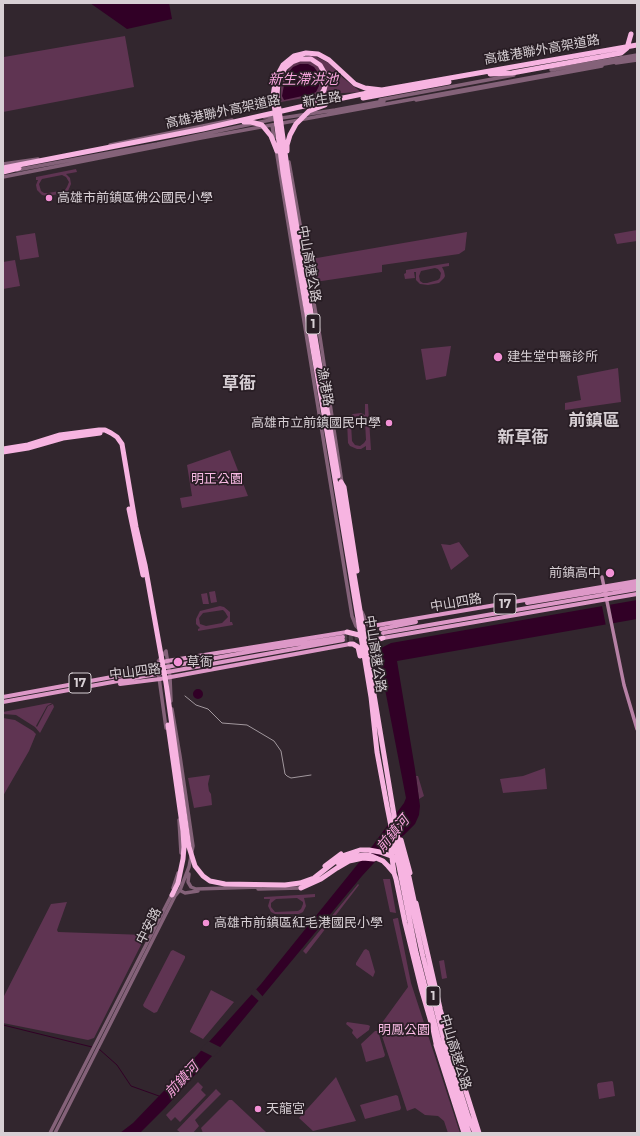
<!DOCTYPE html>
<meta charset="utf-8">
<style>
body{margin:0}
#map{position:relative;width:640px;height:1136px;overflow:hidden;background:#32262e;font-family:Montserrat,sans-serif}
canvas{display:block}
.frame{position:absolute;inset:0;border:4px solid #d7cfd4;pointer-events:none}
</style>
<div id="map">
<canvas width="640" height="1136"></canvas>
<div class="frame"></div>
</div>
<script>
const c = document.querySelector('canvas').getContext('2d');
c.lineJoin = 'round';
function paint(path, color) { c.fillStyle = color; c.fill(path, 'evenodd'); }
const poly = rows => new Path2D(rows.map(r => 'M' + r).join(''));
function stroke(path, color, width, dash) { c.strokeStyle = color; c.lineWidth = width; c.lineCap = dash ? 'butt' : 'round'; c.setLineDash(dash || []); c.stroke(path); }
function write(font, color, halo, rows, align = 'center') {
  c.font = font + ' Montserrat,"Noto Sans TC",sans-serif'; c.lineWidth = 3.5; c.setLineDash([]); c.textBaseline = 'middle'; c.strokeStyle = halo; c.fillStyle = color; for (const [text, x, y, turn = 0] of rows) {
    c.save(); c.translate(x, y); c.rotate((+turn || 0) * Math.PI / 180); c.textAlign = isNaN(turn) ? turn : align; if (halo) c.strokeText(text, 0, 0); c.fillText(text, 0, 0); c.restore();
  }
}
const green = poly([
 [125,36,134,87,3,112,4,57],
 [312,55,329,63,343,78,361,92,326,94,281,102,281,88,285,74,294,62],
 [76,169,77,172,66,174,70,178,71,184,68,191,65,193,47,196,42,195,37,190,36,185,38,180,36,180,36,177],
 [62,175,66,177,69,182,67,187,65,190,48,193,44,193,41,191,39,184,42,179],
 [637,230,637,241,617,244,614,234],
 [467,232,465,250,459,254,382,265,382,272,315,282,311,259],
 [35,233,39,257,20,260,16,236],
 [15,260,20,286,3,289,3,262],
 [449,263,449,266,442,267,444,271,445,276,444,278,439,283,428,285,420,284,416,280,416,272,414,272,415,278,405,279,404,274,406,273,406,270],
 [435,268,438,269,441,273,440,278,438,280,427,283,423,283,420,281,419,276,421,271],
 [451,346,446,376,426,380,421,349],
 [618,368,621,402,565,410,565,403,581,400,577,376],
 [365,404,368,404,371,450,366,450,366,446,361,449,357,449,350,446,348,443,347,421,349,417,353,414,361,413,365,415],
 [359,416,362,417,365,422,366,440,364,443,360,446,355,445,352,441,351,423,353,418],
 [230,450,248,496,182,508,180,498,192,496,187,465],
 [459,542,469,556,451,570,441,544,450,545],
 [215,591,217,602,211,603,209,592],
 [207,593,209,604,203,604,201,594],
 [220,606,224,607,230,612,230,622,232,622,233,625,198,631,198,629,200,628,196,624,196,619,200,611],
 [223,610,225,612,228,617,222,623,206,626,200,624,199,618,203,613],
 [49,703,52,703,47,706,36,726,37,727,48,706,53,704,54,707,40,733,35,727,16,715,3,714,3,712],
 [3,718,15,720,33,731,36,734,29,751,3,796],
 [545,768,547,789,503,793,500,779,523,776],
 [210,775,208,784,209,791,211,794,212,805,194,808,188,778],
 [416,776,418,776,424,796,419,799],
 [383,879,390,879,396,913,390,912],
 [358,884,359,885,306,954,303,951],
 [315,894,315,897,304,898,306,906,303,912,299,914,275,914,271,912,268,906,270,899,264,899,264,897],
 [297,898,303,902,303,904,301,909,298,911,275,912,271,907,271,903,276,899],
 [67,902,57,930,58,932,146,935,94,1038,88,1040,3,1023,3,998,51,904],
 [397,918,398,918,411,983,460,1133,448,1133,444,1121,438,1116,425,1115,415,1108,407,1111,379,1027,408,987,393,920,393,919],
 [366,949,369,951,375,972,373,977,356,965,356,963,364,950],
 [173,950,185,956,185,958,157,1012,154,1013,144,1007,143,1005,171,951],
 [444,960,447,978,442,979,439,961],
 [211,990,234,1002,203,1039,190,1032,190,1031],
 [347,1022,368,1025,370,1026,369,1030,357,1039,352,1033,353,1030,346,1024],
 [375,1031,378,1031,385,1055,384,1057,366,1062,361,1044],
 [336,1077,356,1121,313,1131,299,1118],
 [612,1081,613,1082,615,1096,599,1099,597,1085,598,1083],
 [198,1082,203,1087,201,1090,206,1095,180,1122,175,1117,171,1121,166,1115],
 [216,1089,221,1094,195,1120,199,1126,193,1133,181,1133,177,1130],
 [396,1095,398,1096,401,1108,400,1110,365,1119,360,1105],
 [229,1100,232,1100,266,1132,266,1133,203,1133,201,1128]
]);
const water = poly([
 [90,3,169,3,172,19,127,29],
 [300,64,308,64,314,67,319,74,319,86,316,92,312,94,284,100,282,96,284,85,287,74,293,67],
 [637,600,637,619,397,661,415,769,420,806,419,815,415,824,404,835,385,851,362,876,222,1045,165,1108,140,1133,120,1133,133,1123,181,1073,261,984,373,845,404,803,406,798,384,684,379,652,381,648,391,643],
 '193 694a5 5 0 1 1 10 0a5 5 0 1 1-10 0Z'
]);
const pier = poly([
 [610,604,613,624,606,626,602,606],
 [255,988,264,998,260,1002,250,993],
 [208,1041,222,1048,214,1057,200,1050]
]);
const stream = poly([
 [3,1025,92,1047],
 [99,1049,117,1065,131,1086,159,1096]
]);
const primaryTunnel = poly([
 [362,633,381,629],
 [343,637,355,634],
 [343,640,383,633]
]);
const tertiary = poly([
 [616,63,637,60],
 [551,70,637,55],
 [380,100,514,75],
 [416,100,602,66],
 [264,117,278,116],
 [272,125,274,138],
 [110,145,232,120],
 [276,149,352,616,356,626,359,629,369,637,379,638],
 [289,162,320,337,342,483],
 [3,164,38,159],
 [17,170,157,144,275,119,335,110,384,101],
 [3,177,201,138,637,58],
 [362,612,367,623,369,626,372,626],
 [166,651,157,663,166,728],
 [166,651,170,677,171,701],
 [179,820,181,853],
 [189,874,188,882,191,887,196,889,260,887],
 [173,888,178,873],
 [258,889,301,888],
 [179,890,185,893,198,891],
 [50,1133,172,894],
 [55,1133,175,896,180,890,189,867,193,846,180,756,172,709]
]);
const secondary = poly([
 [602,577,624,685,637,729]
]);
const primary = poly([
 [527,603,637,585],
 [372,626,637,581],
 [381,629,416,622],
 [383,633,637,589],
 [383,638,637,594],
 [125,673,167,661,347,632],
 [120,684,160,679,350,644],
 [3,697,259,650,343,637],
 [3,702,343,640]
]);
const motorway = poly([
 [490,74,512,73,621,53,627,48,631,34],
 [382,90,365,88,355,84,329,60,318,54,306,53,294,56,283,65,276,78,273,96,283,173,334,473,371,697,377,752,387,806,416,952,438,1037,469,1133],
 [363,98,449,82],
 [304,106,314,101,320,96,324,90,326,82,325,74,320,65,311,59,300,59,292,62,285,68,278,82,277,95,288,174,338,476],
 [244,122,251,122,262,125,271,136,277,151],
 [287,151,287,145,290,135,296,124,309,111,325,105],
 [3,168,203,129,304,106,382,90,637,45],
 [3,172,19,168],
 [3,449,28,445,60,435,99,430,105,430,111,433,117,437,122,444,136,527,145,565,166,683,189,847,195,866,203,876,210,881,225,884,285,885,300,883,314,878,342,856,360,850,369,850,380,852,391,856,400,863],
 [3,452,28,448,63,438,100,433],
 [341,482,344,487,357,571],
 [339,484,401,857,423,957,443,1036,468,1116,475,1133],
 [129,509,143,575],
 [347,632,359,635,362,638],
 [350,644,353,644,358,647,360,656],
 [370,650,374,641,383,638],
 [168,725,183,831,184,847,183,859,178,883,172,895],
 [390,833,390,844,394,872],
 [401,840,410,873],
 [338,863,352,856,369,855,383,861,388,866,394,873,396,879,405,923,421,988,433,1029,437,1048],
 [325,866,341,854],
 [405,869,409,877,415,905],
 [301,888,321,879,337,868,349,861,363,858,374,859],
 [416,903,440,1008],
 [439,1006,479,1133],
 [436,1045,464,1133]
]);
const tram = poly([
 [185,696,196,705,208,709,222,723,247,725,274,741,281,751,285,774,287,776,291,778,311,775]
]);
const markers = [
 [49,198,4,"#f391d6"],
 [498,357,5,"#f391d6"],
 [389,423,4,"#f391d6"],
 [610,573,5,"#f391d6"],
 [178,662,5,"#f391d6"],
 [206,923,4,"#f391d6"],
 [258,1109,4,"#f391d6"]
];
const shields = [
 [313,324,14],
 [505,604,22],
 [80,683,22],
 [433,996,14]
];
const shieldNames = [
 ["1",313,324],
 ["17",505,604],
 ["17",80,683],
 ["1",433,996]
];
const streetNames = [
 ["高雄港聯外高架道路",542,50,-10],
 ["新生路",322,100,-9],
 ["高雄港聯外高架道路",223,112,-12],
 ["中山高速公路",309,264,80],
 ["漁港路",325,387,80],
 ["中山四路",456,603,-10],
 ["中山高速公路",375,654,81],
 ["中山四路",135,672,-7],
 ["中安路",149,926,-63],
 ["中山高速公路",455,1052,73]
];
const poiNames = [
 ["高雄市前鎮區佛公國民小學",57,198],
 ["建生堂中醫診所",507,357],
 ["高雄市立前鎮國民中學",381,423,"right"],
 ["前鎮高中",601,573,"right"],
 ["草衙",187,662],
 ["高雄市前鎮區紅毛港國民小學",214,923],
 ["天龍宮",266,1109]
];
const parkNames = [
 ["明正公園",217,479],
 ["明鳳公園",404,1030]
];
const waterNames = [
 ["新生滯洪池",303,80],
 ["前鎮河",393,834,-50],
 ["前鎮河",182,1080,-47]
];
const districtNames = [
 ["草衙",239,384],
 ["前鎮區",594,421],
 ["新草衙",523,438]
];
paint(green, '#5f3452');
paint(water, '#310026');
paint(pier, '#32262e');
stroke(stream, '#310026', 1);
stroke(primaryTunnel, '#4b3f47', 4, [4, 2]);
stroke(tertiary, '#846279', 3.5);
stroke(secondary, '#b681a5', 3.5);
stroke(primary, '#dd98c7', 4);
stroke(motorway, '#f7b4e1', 5);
stroke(tram, '#a2989e', 1);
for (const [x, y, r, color] of markers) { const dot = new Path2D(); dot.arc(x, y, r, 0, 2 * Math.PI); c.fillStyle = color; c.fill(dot); stroke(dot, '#281d24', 1.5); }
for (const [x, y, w] of shields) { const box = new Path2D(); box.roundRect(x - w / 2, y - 10, w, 20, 3); c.fillStyle = '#281d24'; c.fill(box); stroke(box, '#d7cfd4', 1); }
write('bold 12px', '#d7cfd4', null, shieldNames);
write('13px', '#d7cfd4', '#281d24', streetNames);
write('13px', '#d7cfd4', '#281d24', poiNames, 'left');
write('13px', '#f9bae4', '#281d24', parkNames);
write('italic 14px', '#f8a5de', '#281d24', waterNames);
write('bold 17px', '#d7cfd4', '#281d24', districtNames);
</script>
